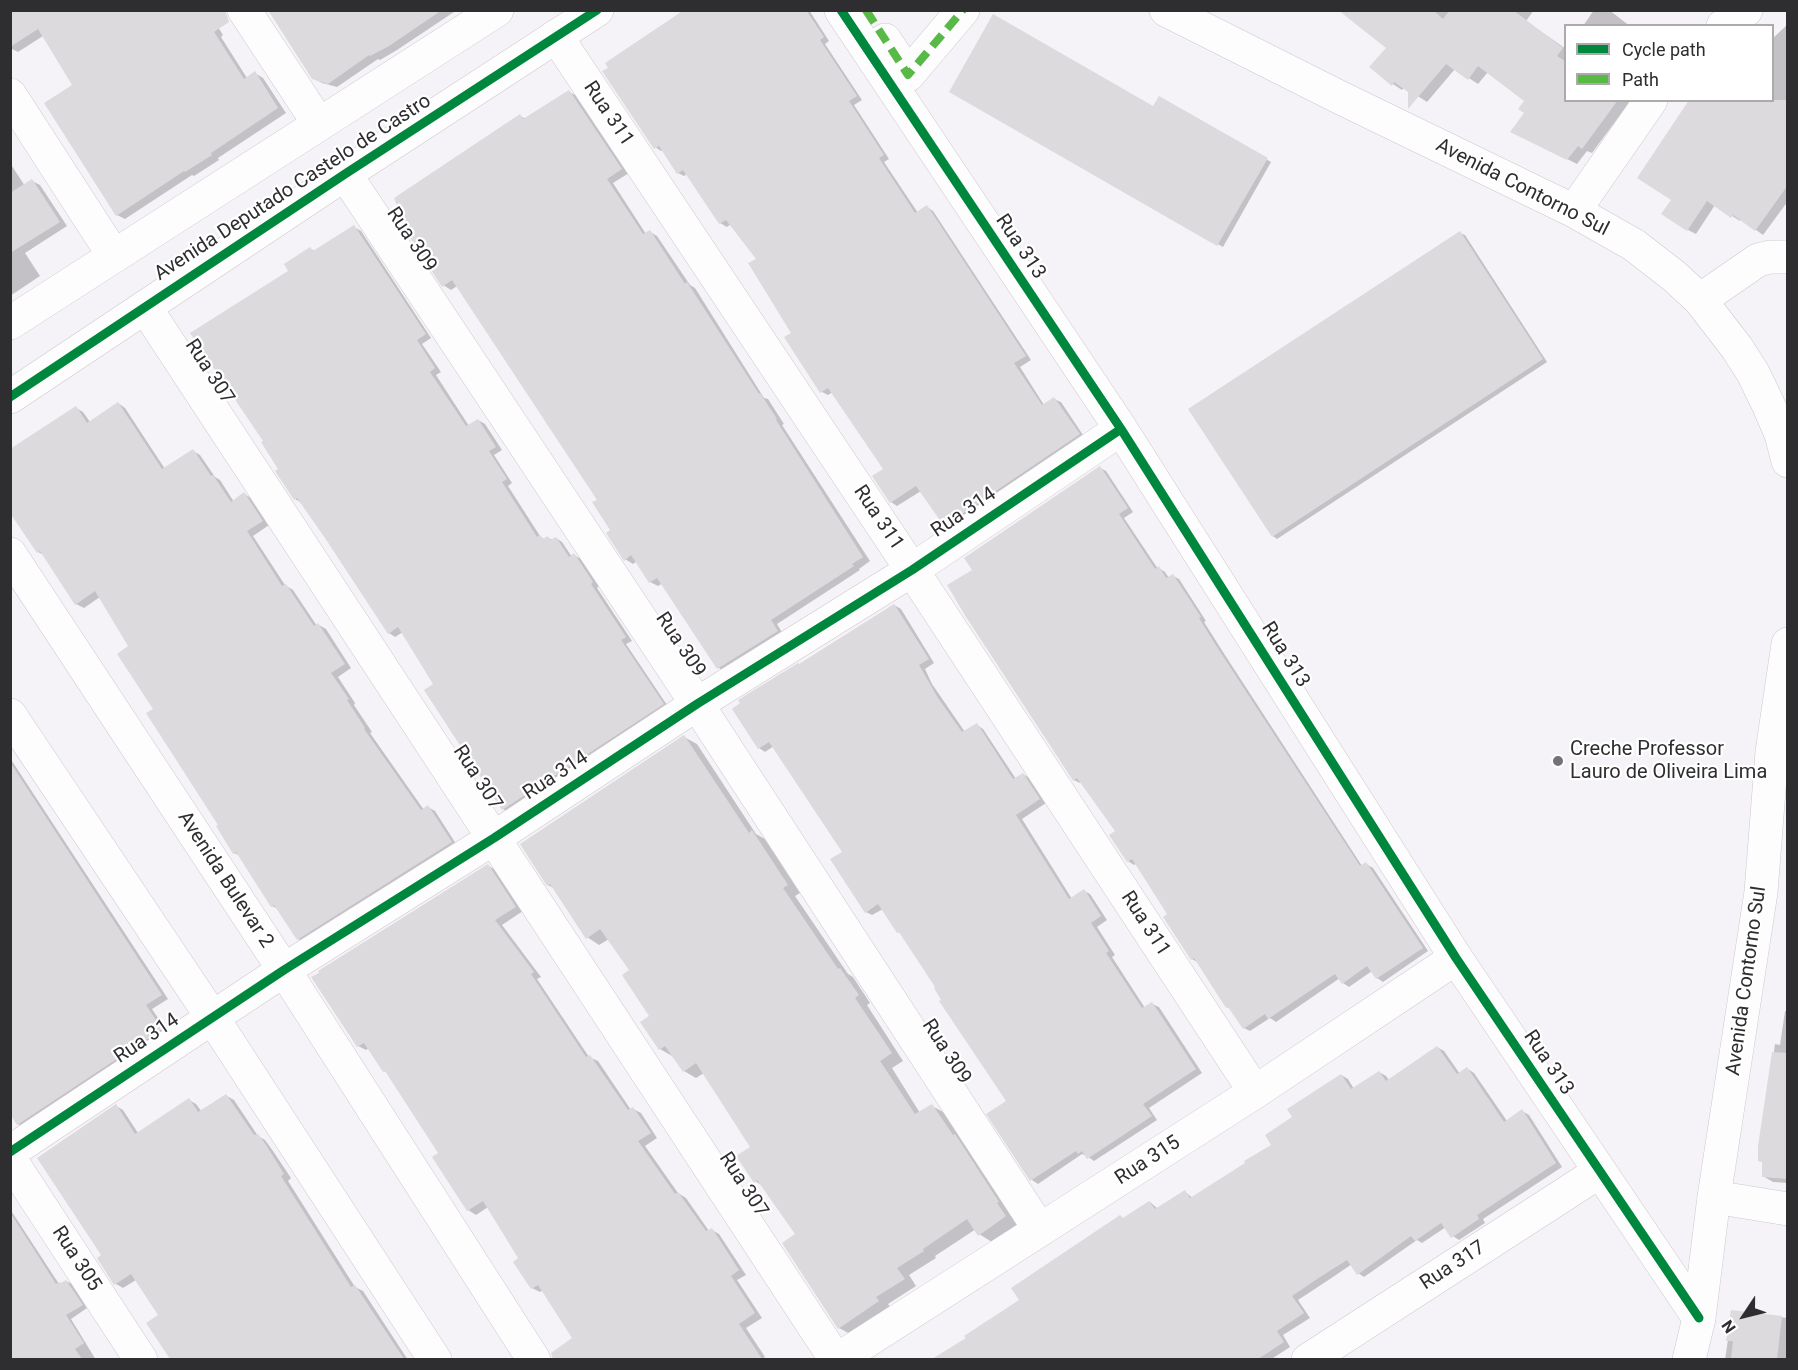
<!DOCTYPE html>
<style>
body{margin:0}
#map{position:relative;width:1798px;height:1370px;overflow:hidden;background:#f5f2f8;font-family:Roboto,sans-serif}
canvas{display:block}
.frame{position:absolute;inset:0;border:12px solid #2e2d30;pointer-events:none}
.legend{position:absolute;left:1564px;top:24px;width:210px;height:78px;box-sizing:border-box;background:#fff;border:2px solid #ababac;margin:0;padding:8px 10px;list-style:none;font-size:18px;color:#2e2d30}
.legend li{display:flex;align-items:center;gap:12px;height:30px}
.legend b{width:30px;border:2px solid #ababac}
.north{position:absolute;left:1714px;top:1286px;width:60px;height:60px;-webkit-text-stroke:4px #fff;paint-order:stroke;rotate:235deg;font-size:16px;font-weight:700;line-height:24px;text-align:center;color:#2e2d30}
.north::after{content:'';display:block;margin:auto;width:21px;height:27px;background:#2e2d30;clip-path:polygon(50% 0,100% 100%,50% 72%,0 100%)}
</style>
<div id="map">
<canvas width="1798" height="1370"></canvas>
<div class="frame"></div>
<ul class="legend">
<li><b style="height:8px;background:#00873e"></b>Cycle path</li>
<li><b style="height:8px;background:#58b947"></b>Path</li>
</ul>
<div class="north">N</div>
</div>
<script>
const c = document.querySelector('canvas').getContext('2d');
c.lineJoin = 'round';
function paint(path, color) { c.fillStyle = color; c.fill(path, 'evenodd'); }
const poly = rows => new Path2D(rows.map(r => 'M' + r).join(''));
function stroke(path, color, width, dash) { c.strokeStyle = color; c.lineWidth = width; c.lineCap = dash ? 'butt' : 'round'; c.setLineDash(dash || []); c.stroke(path); }
function write(font, color, halo, rows, align = 'center') {
  c.font = font + ' Roboto,sans-serif'; c.lineWidth = 4.5; c.setLineDash([]); c.textBaseline = 'middle'; c.strokeStyle = halo; c.fillStyle = color; for (const [text, x, y, turn = 0] of rows) {
    c.save(); c.translate(x, y); c.rotate((+turn || 0) * Math.PI / 180); c.textAlign = isNaN(turn) ? turn : align; if (halo) c.strokeText(text, 0, 0); c.fillText(text, 0, 0); c.restore();
  }
}
const shadow = poly([
 [10,10,207,10,223,35,221,37,247,78,255,73,263,78,286,113,218,158,219,160,194,176,192,175,125,219,117,215,74,86,43,36,18,52,10,48],
 [269,10,457,10,397,50,380,60,378,59,337,87,322,83,313,78],
 [692,10,809,10,829,41,825,44,862,100,854,105,889,159,884,162,918,213,927,207,933,211,1031,360,1020,367,1044,405,1054,399,1061,402,1085,438,951,529,945,525,921,491,897,506,891,502,885,469,833,392,828,395,822,392,758,259,731,224,727,227,720,223,687,174,684,176,678,173,663,150,661,151,655,147],
 [1344,10,1534,10,1526,21,1566,49,1566,100,1631,100,1592,153,1587,151,1577,164,1522,136,1526,113,1526,101,1488,72,1478,84,1455,69,1427,102,1404,87,1402,90,1393,84,1371,67,1388,47],
 [1594,10,1609,10,1630,26,1583,26],
 [1788,24,1788,201,1763,235,1741,219,1740,221,1715,205,1696,234,1688,230,1673,200,1689,102,1686,100,1772,100,1772,39],
 [951,91,1154,108,1160,98,1271,162,1223,247],
 [569,92,577,96,629,173,613,183,646,234,650,232,657,236,690,285,695,288,764,398,768,399,784,424,782,425,870,561,859,569,860,570,777,624,784,636,726,672,719,668,663,583,658,586,650,582,637,561,633,564,625,559,599,500,457,286,451,290,443,285,520,116,526,119],
 [10,163,25,186,32,181,40,185,67,226,25,253,40,276,10,296],
 [354,227,361,231,431,338,422,344,441,372,436,375,469,426,478,420,485,424,502,450,494,455,512,483,508,486,540,536,545,540,548,538,553,540,556,538,562,542,572,557,574,555,581,559,599,586,597,588,632,641,626,644,669,708,510,813,503,809,435,684,403,632,395,637,389,633,302,503,295,499,277,471,280,469,290,271,310,249,315,251],
 [1460,233,1465,235,1547,362,1277,539,1273,536],
 [118,403,125,408,165,469,193,451,200,455,215,477,220,480,234,502,244,494,251,498,269,525,253,536,285,585,293,590,317,626,319,625,326,629,351,668,338,677,355,703,354,705,372,732,370,733,424,810,428,807,435,811,458,847,305,943,298,939,280,910,272,906,241,856,234,853,155,710,130,646,100,597,84,608,76,604,46,556,38,552,10,511,76,408,83,412,90,422],
 [1100,468,1106,471,1133,512,1124,518,1158,569,1159,568,1165,572,1169,578,1173,576,1179,579,1206,621,1204,622,1223,652,1362,866,1366,864,1373,868,1428,951,1383,982,1377,978,1372,971,1349,987,1343,983,1340,978,1276,1022,1270,1018,1250,1031,1244,1028,1232,1010,1227,1007,1199,963,1192,959,1169,915,1137,863,1134,865,1128,861,1117,832,1082,782,1080,783,1074,780,974,570],
 [894,605,901,609,934,663,925,669,932,684,965,732,977,725,983,729,1016,779,1023,774,1029,778,1046,803,1022,819,1072,899,1084,891,1090,894,1107,920,1097,927,1115,955,1112,957,1145,1008,1152,1004,1159,1007,1202,1073,1149,1108,1157,1120,1094,1161,1087,1156,1082,1154,1038,1184,1032,1180,1009,1101,943,1000,937,988,902,934,898,932,883,909,872,915,866,912,844,852,774,746,765,752,759,748],
 [684,737,697,744,756,834,765,839,800,893,795,896,848,974,853,977,870,1003,867,1005,903,1061,892,1068,920,1113,932,1106,945,1113,1018,1224,992,1242,979,1234,976,1229,935,1256,936,1258,909,1275,916,1286,888,1304,891,1308,852,1335,839,1328,797,1235,763,1186,755,1181,752,1147,704,1073,696,1078,684,1071,672,1056,660,1049,651,1017,631,971,609,939,599,945,587,937,555,889,548,885],
 [10,758,168,999,152,1009,168,1033,25,1128,18,1124,10,1112],
 [488,866,496,870,523,911,502,925,541,977,537,979,589,1057,598,1061,631,1110,633,1109,641,1113,657,1138,645,1146,678,1193,686,1198,709,1231,712,1230,719,1234,746,1275,737,1280,762,1318,746,1328,765,1357,761,1360,567,1360,560,1349,574,1338,543,1290,540,1292,532,1288,520,1259,488,1207,476,1215,468,1210,434,1157,440,1153,388,1073,384,1071,369,1048,366,1050,358,1046],
 [1785,1011,1788,1011,1788,1183,1773,1182,1763,1176,1764,1163,1760,1147,1775,1044,1780,1045],
 [1437,1047,1444,1051,1460,1074,1468,1069,1474,1073,1507,1121,1522,1111,1529,1115,1562,1167,1483,1219,1485,1223,1459,1240,1453,1236,1446,1227,1422,1243,1417,1240,1364,1277,1358,1273,1352,1264,1327,1281,1298,1300,1310,1318,1283,1335,1290,1347,1270,1360,934,1360,1021,1301,1124,1219,1150,1202,1158,1209,1185,1192,1193,1198,1273,1145,1294,1117,1341,1075,1348,1079,1354,1089,1379,1072,1386,1076,1389,1080],
 [227,1096,234,1100,258,1136,265,1140,273,1151,291,1178,288,1181,355,1287,363,1291,408,1360,171,1360,148,1323,160,1315,136,1280,123,1288,116,1284,103,1256,116,1106,123,1110,138,1133,189,1100,196,1104,202,1112],
 [10,1209,59,1284,62,1285,66,1281,72,1284,87,1308,71,1319,96,1360,10,1360],
 [1732,1312,1788,1318,1788,1360,1725,1360]
]);
const building = poly([
 [10,10,225,10,229,22,214,32,244,79,255,71,278,108,211,153,212,155,185,172,184,171,116,216,44,103,72,85,38,29,10,47],
 [268,10,442,10,389,46,370,56,369,55,328,84,312,79],
 [684,10,806,10,824,37,820,40,857,96,849,101,884,155,879,158,915,213,927,205,1026,356,1014,363,1042,405,1054,397,1080,434,944,526,916,486,890,503,872,476,883,469,828,388,820,393,784,337,791,333,748,263,756,259,726,220,719,224,683,170,677,174,659,146,654,149,602,71,608,68,605,63],
 [1338,10,1433,10,1443,19,1450,10,1513,10,1563,48,1557,56,1566,62,1566,100,1618,100,1582,149,1578,146,1567,160,1510,132,1524,113,1518,109,1524,101,1478,66,1468,80,1446,64,1408,109,1408,92,1394,82,1392,86,1369,67,1386,48],
 [993,14,1153,106,1159,96,1268,158,1217,246,949,92],
 [569,90,622,169,607,179,643,234,650,230,685,284,687,282,759,394,760,393,777,419,776,420,863,557,852,564,854,566,771,620,778,631,717,669,657,578,649,583,631,555,624,561,606,533,610,530,592,502,597,500,452,280,442,287,408,235,394,198,520,114,523,119],
 [1689,100,1788,100,1788,185,1755,231,1733,215,1731,218,1707,201,1687,231,1661,214,1671,200,1637,178],
 [32,179,60,222,10,253,10,193],
 [354,225,426,334,417,340,435,368,430,372,466,426,478,419,496,447,489,451,507,479,502,482,537,537,540,535,543,539,548,536,550,540,556,537,569,557,574,553,593,582,591,584,626,637,621,640,664,704,502,810,424,690,433,684,398,627,388,634,325,538,297,498,294,500,275,471,278,469,261,442,263,441,190,333,288,271,284,264,310,247,313,251],
 [1460,231,1543,359,1272,537,1188,409],
 [118,402,162,469,193,449,211,476,213,475,231,502,244,492,263,521,247,531,282,586,286,584,314,626,318,623,345,664,331,673,349,699,347,700,365,728,364,729,421,810,428,805,452,842,297,940,274,905,271,907,236,852,233,854,216,826,218,825,146,713,153,709,117,654,128,646,95,591,75,605,40,551,37,553,10,513,10,449,76,406,87,423],
 [1100,466,1128,508,1119,514,1155,569,1159,566,1166,578,1173,574,1201,617,1199,618,1217,647,1360,866,1366,862,1423,948,1376,979,1367,966,1342,984,1335,974,1268,1019,1265,1014,1243,1029,1228,1007,1226,1008,1194,958,1191,960,1163,917,1167,914,1132,859,1127,862,1109,835,1115,831,1077,778,1073,781,1072,779,966,617,947,585,972,570,964,558],
 [894,604,929,659,919,665,938,698,962,732,977,723,1013,779,1023,773,1040,799,1016,815,1069,899,1084,889,1101,916,1091,923,1109,951,1106,953,1142,1008,1152,1002,1196,1069,1143,1104,1152,1116,1087,1159,1082,1151,1078,1154,1076,1151,1030,1181,986,1114,1006,1101,939,1001,941,1000,934,988,935,987,899,932,897,933,878,904,865,913,830,859,842,852,769,742,758,749,732,709,740,703,738,700,798,663,799,664],
 [684,735,749,833,752,830,788,885,783,888,838,969,840,968,859,995,855,998,892,1053,880,1061,915,1114,932,1104,953,1135,955,1134,999,1202,997,1203,1006,1216,978,1236,967,1219,923,1249,924,1251,897,1268,905,1279,876,1297,879,1301,838,1329,782,1243,795,1234,757,1180,754,1183,736,1156,750,1147,696,1063,683,1072,665,1046,659,1050,640,1022,649,1016,622,975,629,970,600,929,586,939,550,884,547,886,520,844],
 [10,762,162,995,146,1005,162,1029,17,1125,10,1114],
 [488,864,516,907,495,920,534,972,531,974,586,1057,590,1055,628,1110,633,1107,651,1133,638,1141,675,1194,678,1192,706,1231,712,1228,739,1270,731,1276,755,1313,739,1324,762,1359,553,1359,551,1353,572,1338,538,1285,531,1289,513,1262,518,1258,483,1201,467,1211,432,1157,438,1153,385,1071,383,1072,364,1043,357,1047,311,977,319,973,318,971],
 [1437,1046,1457,1074,1467,1067,1504,1122,1522,1109,1556,1163,1477,1215,1479,1219,1451,1238,1441,1223,1415,1241,1411,1236,1357,1275,1347,1260,1320,1277,1292,1296,1304,1313,1277,1331,1284,1342,1258,1359,932,1359,966,1338,964,1336,1019,1300,1011,1288,1120,1215,1123,1218,1149,1201,1155,1209,1185,1190,1190,1198,1245,1163,1244,1161,1271,1145,1265,1135,1292,1117,1287,1109,1341,1074,1351,1089,1379,1071,1386,1081],
 [1772,1052,1788,1053,1788,1179,1762,1177,1762,1162,1758,1161,1758,1146],
 [226,1094,254,1135,258,1134,266,1145,284,1174,281,1176,351,1287,355,1285,404,1359,170,1359,146,1323,158,1315,131,1274,114,1285,97,1258,101,1255,37,1158,116,1104,135,1134,189,1098,198,1112],
 [10,1212,56,1284,60,1282,61,1283,66,1280,83,1305,66,1315,84,1343,75,1349,82,1359,10,1359],
 [1731,1310,1782,1316,1777,1359,1731,1359,1733,1341,1726,1341]
]);
const minor = poly([
 [244,10,319,124],
 [841,10,1121,429,1456,958,1699,1318],
 [1166,10,1339,97,1574,211,1634,245,1674,276,1700,300,1737,348,1753,373,1768,404,1781,434,1788,461],
 [1723,26,1746,10],
 [556,36,912,570,1255,1092],
 [885,40,908,75,963,10],
 [10,95,114,256],
 [345,174,697,704,1040,1230],
 [1574,211,1651,100],
 [1700,300,1758,260,1770,257,1788,257],
 [145,307,836,1360],
 [10,554,284,970,534,1360],
 [10,715,212,1017,435,1360],
 [10,1152,284,970,494,838,697,704,912,570,1121,429],
 [10,1159,141,1360],
 [1714,1197,1788,1209],
 [837,1360,1255,1092,1456,958],
 [1308,1360,1599,1172],
 [1689,1360,1699,1318,1714,1197,1761,892,1772,752,1788,644]
]);
const major = poly([
 [10,323,497,10],
 [10,397,345,174,597,10]
]);
const quiet = poly([
 [866,10,908,75,963,10]
]);
const cycleway = poly([
 [841,10,1121,429,1456,958,1699,1318],
 [10,397,345,174,597,10],
 [10,1152,284,970,494,838,697,704,912,570,1121,429]
]);
const markers = [
 [1558,761,6,"#747276"]
];
const streetNames = [
 ["Rua 311",608,114,56],
 ["Avenida Deputado Castelo de Castro",293,188,-33],
 ["Avenida Contorno Sul",1522,188,27],
 ["Rua 309",411,240,56],
 ["Rua 313",1020,247,56],
 ["Rua 307",209,372,57],
 ["Rua 314",964,513,-34],
 ["Rua 311",878,518,56],
 ["Rua 309",680,645,56],
 ["Rua 313",1285,655,58],
 ["Rua 314",556,776,-33],
 ["Rua 307",477,778,57],
 ["Avenida Bulevar 2",225,880,57],
 ["Rua 311",1145,924,57],
 ["Avenida Contorno Sul",1747,981,-82],
 ["Rua 314",147,1039,-34],
 ["Rua 309",946,1052,57],
 ["Rua 313",1548,1063,56],
 ["Rua 315",1148,1161,-33],
 ["Rua 307",743,1185,57],
 ["Rua 305",76,1259,57],
 ["Rua 317",1453,1266,-33]
];
const poiNames = [
 ["Creche Professor",1570,750],
 ["Lauro de Oliveira Lima",1570,773]
];
paint(shadow, '#0003');
paint(building, '#dddade');
stroke(minor, '#cbc9cd', 34);
stroke(major, '#cbc9cd', 34);
stroke(minor, '#fefdfe', 33);
stroke(major, '#fefdfe', 33);
stroke(quiet, '#58b947', 8, [15, 8]);
stroke(cycleway, '#00873e', 9);
for (const [x, y, r, color] of markers) { const dot = new Path2D(); dot.arc(x, y, r, 0, 2 * Math.PI); c.fillStyle = color; c.fill(dot); stroke(dot, '#fff', 2); }
write('20px', '#2e2d30', '#fff', streetNames);
write('20px', '#2e2d30', '#fff', poiNames, 'left');
</script>
